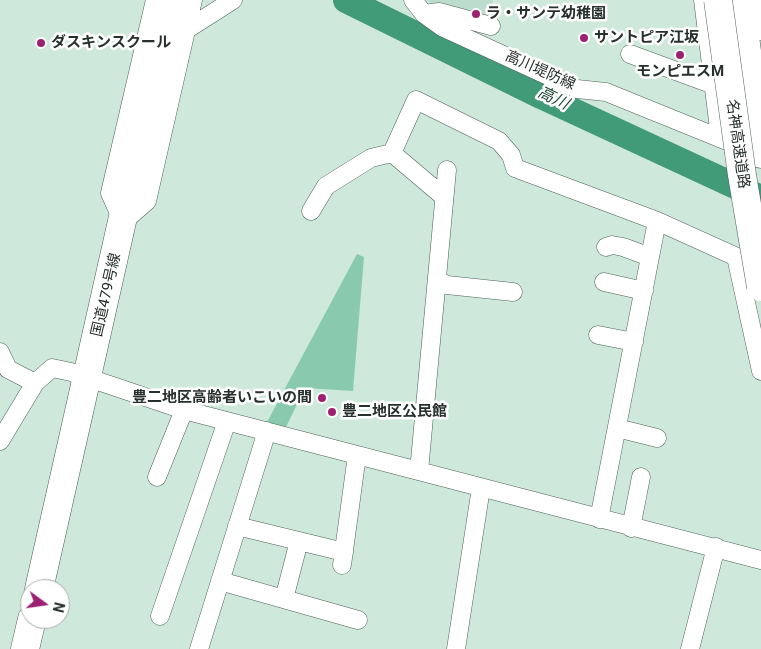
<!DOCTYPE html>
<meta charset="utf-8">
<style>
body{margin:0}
#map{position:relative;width:761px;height:649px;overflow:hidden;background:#cfe8dc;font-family:Roboto,sans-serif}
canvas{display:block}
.north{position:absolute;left:20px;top:579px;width:50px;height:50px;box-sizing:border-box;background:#fff;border:1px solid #a9acab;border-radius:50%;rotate:104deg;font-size:14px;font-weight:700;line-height:20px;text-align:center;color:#27302c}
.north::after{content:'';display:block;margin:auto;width:18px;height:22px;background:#9e2073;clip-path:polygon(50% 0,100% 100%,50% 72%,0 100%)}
</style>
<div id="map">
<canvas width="761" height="649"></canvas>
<div class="north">N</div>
</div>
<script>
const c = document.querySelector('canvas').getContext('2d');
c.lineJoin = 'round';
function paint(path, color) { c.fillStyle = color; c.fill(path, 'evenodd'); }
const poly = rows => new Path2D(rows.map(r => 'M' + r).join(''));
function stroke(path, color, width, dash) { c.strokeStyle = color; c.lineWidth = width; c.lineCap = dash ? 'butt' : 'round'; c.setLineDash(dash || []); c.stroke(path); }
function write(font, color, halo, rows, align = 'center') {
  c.font = font + ' Roboto,"Noto Sans JP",sans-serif'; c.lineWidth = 5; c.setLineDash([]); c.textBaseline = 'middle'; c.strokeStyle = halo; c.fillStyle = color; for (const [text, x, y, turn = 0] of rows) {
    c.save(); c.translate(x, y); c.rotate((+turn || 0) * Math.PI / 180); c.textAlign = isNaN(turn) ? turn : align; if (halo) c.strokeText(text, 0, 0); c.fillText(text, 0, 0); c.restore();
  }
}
const built = poly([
 [426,0,493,0,488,19,439,8]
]);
const green = poly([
 [357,254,364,257,353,391,305,388,286,427,267,422]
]);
const river = poly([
 [346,0,541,96,761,198]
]);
const street = poly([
 [155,0,110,193,123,222,147,201,193,0],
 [413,0,424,14,442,27,577,89,606,92,744,148],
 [703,0,720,137],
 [757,0,761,31],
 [424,14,439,12,491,26],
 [186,30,233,0],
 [630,54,714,85],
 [392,153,416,100,499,141,511,155,515,168,657,221,761,268],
 [311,211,326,186,371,158,392,153,444,197],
 [606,247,612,245,623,247,650,257],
 [736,257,761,371],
 [437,280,447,285,513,292],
 [604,282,644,291],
 [598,335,634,342],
 [0,352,8,369,35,383],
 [617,428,657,438],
 [0,441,35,383,52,368,71,372,184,410,761,560],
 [419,471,447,170],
 [157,477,184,410],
 [599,519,657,221],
 [237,526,344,552],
 [631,528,641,477],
 [342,565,357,455],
 [220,581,358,620],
 [284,599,299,541],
 [160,616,227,421],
 [199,649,267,431],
 [456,649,481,488],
 [690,649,716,547]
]);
const highway = poly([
 [740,0,761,154],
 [39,589,172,0],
 [25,649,32,619]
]);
const highwayBridge = poly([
 [718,0,742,175,761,287]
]);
const markers = [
 [476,14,5,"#9e2073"],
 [584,38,5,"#9e2073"],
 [41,43,5,"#9e2073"],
 [680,55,5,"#9e2073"],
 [322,398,5,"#9e2073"],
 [332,412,5,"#9e2073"]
];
const poiNames = [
 ["ラ・サンテ幼稚園",486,14],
 ["サントピア江坂",594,38],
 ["ダスキンスクール",51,43],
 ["モンピエスM",680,72,"center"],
 ["豊二地区高齢者いこいの間",312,398,"right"],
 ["豊二地区公民館",342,412]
];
const streetNames = [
 ["高川堤防線",540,71,24],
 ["名神高速道路",737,144,82],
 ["国道479号線",107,295,-77]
];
const waterNames = [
 ["高川",553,99,26]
];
paint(built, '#bcddce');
paint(green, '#89caae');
stroke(river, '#419a78', 26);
stroke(street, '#4c6157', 19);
stroke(highway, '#4c6157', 29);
stroke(street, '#fff', 18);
stroke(highway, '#fff', 28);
stroke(highwayBridge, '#4c6157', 29, []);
stroke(highwayBridge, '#fff', 28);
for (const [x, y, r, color] of markers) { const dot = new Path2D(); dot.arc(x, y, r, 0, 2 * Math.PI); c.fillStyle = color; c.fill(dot); stroke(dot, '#fff', 2); }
write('bold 15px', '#27302c', '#fff', poiNames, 'left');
write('15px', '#27302c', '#fff', streetNames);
write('italic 16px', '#1f4636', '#fff', waterNames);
</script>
